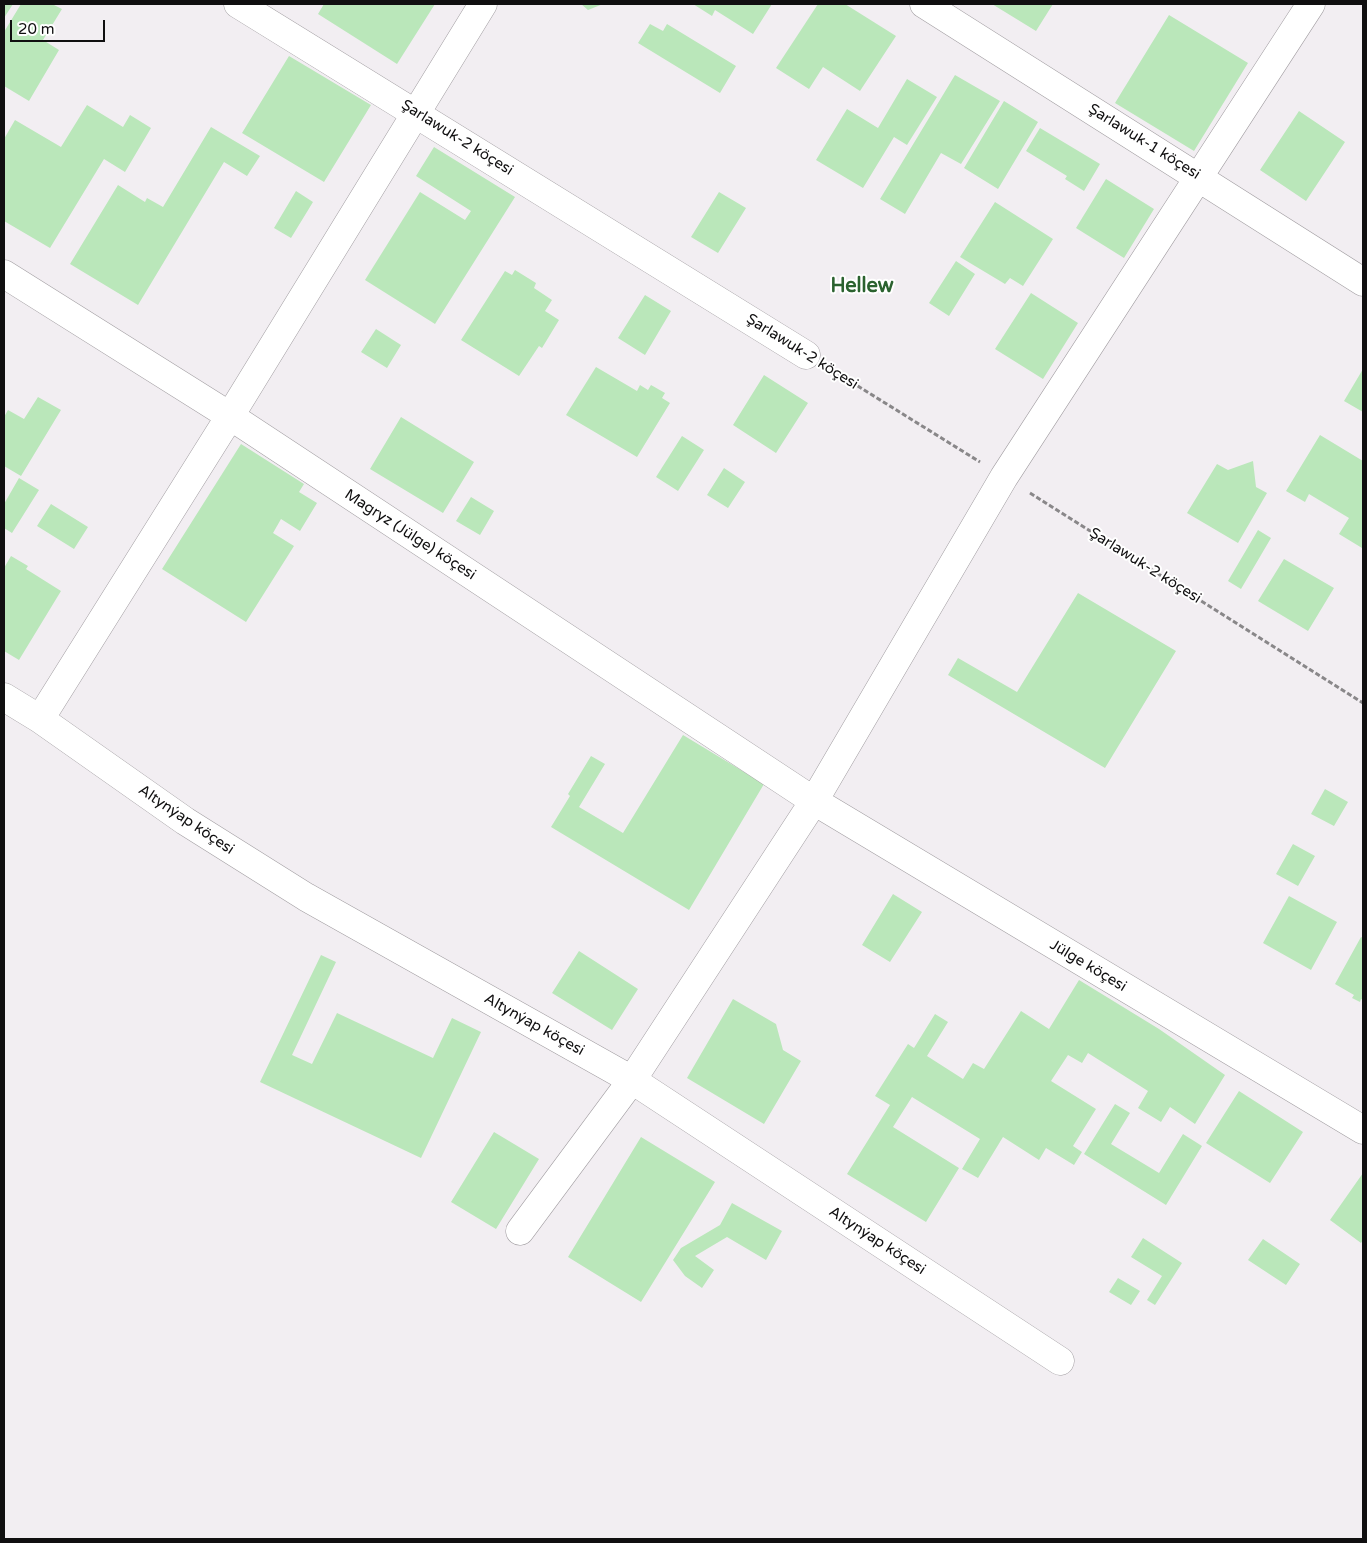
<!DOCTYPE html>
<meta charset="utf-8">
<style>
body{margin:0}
#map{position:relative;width:1367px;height:1543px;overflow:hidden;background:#f2eef2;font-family:"Varela Round",sans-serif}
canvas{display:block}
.frame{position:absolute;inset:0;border:5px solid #100f10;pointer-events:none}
.scale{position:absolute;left:10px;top:20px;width:95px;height:22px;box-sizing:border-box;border:2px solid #100f10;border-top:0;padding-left:6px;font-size:15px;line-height:18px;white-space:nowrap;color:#100f10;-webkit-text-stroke:4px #fff;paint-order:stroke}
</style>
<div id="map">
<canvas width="1367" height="1543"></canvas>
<div class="frame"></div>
<div class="scale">20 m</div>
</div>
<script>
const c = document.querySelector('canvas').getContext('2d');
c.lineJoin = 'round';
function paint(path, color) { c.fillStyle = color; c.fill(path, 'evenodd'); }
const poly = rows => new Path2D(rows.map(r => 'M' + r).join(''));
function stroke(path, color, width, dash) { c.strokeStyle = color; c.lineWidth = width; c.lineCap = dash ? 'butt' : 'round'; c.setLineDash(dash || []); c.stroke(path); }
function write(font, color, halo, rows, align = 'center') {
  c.font = font + ' "Varela Round",sans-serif'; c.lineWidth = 4; c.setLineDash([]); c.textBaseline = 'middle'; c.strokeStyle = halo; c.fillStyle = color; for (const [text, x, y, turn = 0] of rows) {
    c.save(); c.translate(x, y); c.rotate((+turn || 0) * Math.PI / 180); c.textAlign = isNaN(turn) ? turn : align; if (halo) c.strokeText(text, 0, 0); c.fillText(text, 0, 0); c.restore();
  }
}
const building = poly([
 [4,4,13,4,4,18],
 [21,4,52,4,62,9,43,40,59,50,29,101,4,86,4,32],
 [324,4,435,4,397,64,318,14],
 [581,4,603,4,588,10],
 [693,4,772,4,753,34,715,10,712,16],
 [818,4,845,4,896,36,860,91,823,67,809,89,776,68],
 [992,4,1053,4,1036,31],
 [1169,15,1248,63,1194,151,1115,103],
 [650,24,663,31,667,24,736,66,720,93,638,43],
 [289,56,371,105,324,182,242,133],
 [955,75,1000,101,961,164,941,153,905,214,880,199],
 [907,79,937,97,907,145,894,137,863,188,816,160,847,109,878,128],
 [1004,101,1038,122,998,189,964,168],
 [87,105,123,127,130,115,151,128,125,172,104,159,50,248,4,221,4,139,15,120,61,147],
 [1299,111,1345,142,1306,201,1260,170],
 [211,127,260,156,247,176,224,162,138,305,70,264,118,185,145,202,147,198,163,207],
 [1040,128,1100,164,1084,191,1065,179,1067,176,1026,151],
 [434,147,515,197,435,324,365,280,420,192,465,220,471,211,416,176],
 [1106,179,1154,209,1124,258,1076,228],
 [296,191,313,202,291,238,274,228],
 [719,192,746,208,718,253,691,237],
 [995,202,1053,239,1023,286,1010,278,1005,284,960,257],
 [956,261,975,274,949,316,929,303],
 [515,270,536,283,534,288,552,300,545,311,559,320,542,348,539,346,519,376,461,340,505,271,512,275],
 [1031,293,1078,323,1043,379,995,349],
 [645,295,671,311,645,355,618,338],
 [376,329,401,345,387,368,361,352],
 [596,367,637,391,640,385,648,390,651,385,665,393,662,398,670,403,637,457,566,415],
 [1363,369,1363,412,1344,401],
 [764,375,808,403,776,453,733,425],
 [38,397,61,410,21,476,4,466,4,417,8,410,24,419],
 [401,417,474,462,443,513,370,469],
 [1320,435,1363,461,1363,546,1362,548,1339,534,1349,518,1309,494,1305,502,1286,491],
 [682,436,704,450,678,491,656,477],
 [241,444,304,484,299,492,317,503,300,531,281,519,273,533,294,546,246,622,162,569],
 [1253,461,1256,487,1267,493,1238,543,1187,513,1217,464,1228,470],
 [724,468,745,482,728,508,707,495],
 [19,478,39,490,12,533,4,528,4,504],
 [471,497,494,511,480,535,456,521],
 [51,504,88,527,74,549,37,526],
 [1258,530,1271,538,1241,589,1228,581],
 [11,556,28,566,26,569,61,591,19,660,4,651,4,568],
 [1284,559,1334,588,1308,631,1258,601],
 [1078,593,1176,651,1105,768,948,675,958,658,1017,692],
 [683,735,764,784,689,910,551,827,570,796,568,794,591,756,605,764,579,807,623,833],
 [1325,789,1348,802,1334,826,1311,814],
 [1293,844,1315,856,1298,886,1276,874],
 [893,894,922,912,890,962,862,945],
 [1289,896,1337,922,1311,970,1263,943],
 [1361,937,1363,938,1363,1000,1361,999,1360,1002,1352,998,1354,995,1335,984],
 [579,951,638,989,612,1030,552,993],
 [321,955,336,962,292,1055,312,1064,337,1013,433,1058,452,1018,481,1032,421,1158,260,1082],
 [1079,980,1159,1029,1225,1075,1195,1124,1170,1107,1161,1122,1138,1108,1148,1091,1088,1053,1082,1063,1068,1055,1051,1081,1096,1109,1073,1146,1082,1152,1074,1165,1046,1148,1039,1160,1003,1137,978,1178,962,1169,980,1139,912,1097,893,1127,959,1168,926,1222,847,1174,890,1105,875,1096,908,1044,914,1048,935,1014,948,1022,927,1056,963,1079,973,1063,984,1069,1021,1011,1049,1029],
 [733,999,776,1024,783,1050,801,1061,764,1124,687,1078],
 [1239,1091,1303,1132,1270,1183,1206,1143],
 [1115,1104,1130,1113,1111,1144,1159,1173,1183,1134,1202,1146,1166,1205,1084,1154],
 [494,1132,539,1159,496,1229,451,1202],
 [641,1137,715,1182,641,1302,568,1257],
 [1363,1173,1363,1240,1361,1243,1330,1220],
 [732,1203,782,1231,766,1260,727,1237,695,1256,714,1270,702,1288,685,1276,673,1260,681,1248,720,1225],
 [1143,1238,1182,1263,1155,1305,1147,1300,1162,1276,1131,1257],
 [1263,1239,1300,1264,1286,1285,1248,1260],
 [1118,1278,1140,1291,1131,1305,1109,1292]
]);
const path = poly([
 [832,370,980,462],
 [1030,493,1363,703]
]);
const street = poly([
 [238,4,806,355],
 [924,4,1363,282],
 [4,274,230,416,814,801,1363,1130],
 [4,697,40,719,185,821,306,897,632,1080,1060,1361],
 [40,719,230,416,483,4],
 [520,1231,632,1080,814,801,1004,477,1311,4]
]);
const streetNames = [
 ["Şarlawuk-2 köçesi",457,138,32],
 ["Şarlawuk-1 köçesi",1144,142,32],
 ["Şarlawuk-2 köçesi",802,352,32],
 ["Magryz (Jülge) köçesi",410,535,33],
 ["Şarlawuk-2 köçesi",1145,566,32],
 ["Altynýap köçesi",186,820,34],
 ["Jülge köçesi",1088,966,31],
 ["Altynýap köçesi",534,1025,29],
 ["Altynýap köçesi",877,1241,33]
];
const districtNames = [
 ["Hellew",862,287]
];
paint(building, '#bae7ba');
stroke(street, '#a19da1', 29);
stroke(path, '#898789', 3, [5, 2.5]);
stroke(street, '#fff', 28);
write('15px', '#100f10', '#fff', streetNames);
write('bold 20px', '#2b622f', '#fff', districtNames);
</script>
